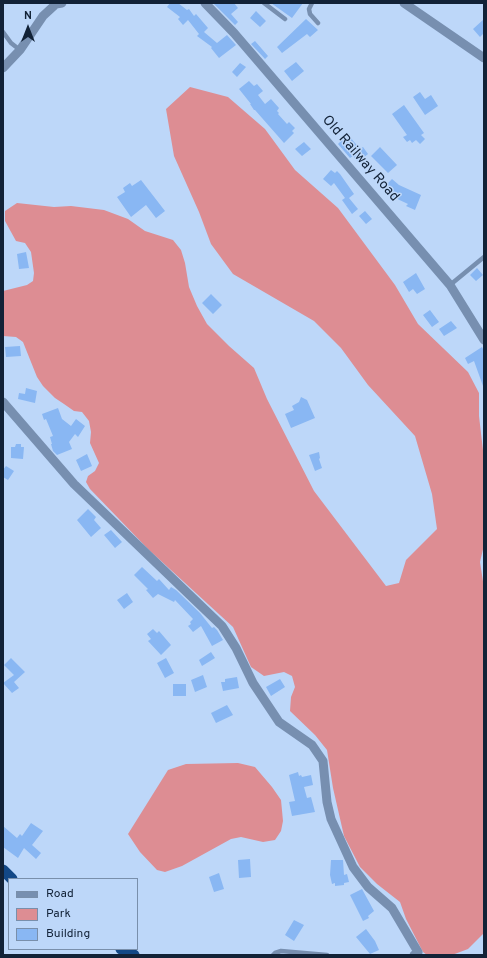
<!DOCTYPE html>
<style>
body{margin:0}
#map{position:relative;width:487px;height:958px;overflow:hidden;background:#bdd7f9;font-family:Overpass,sans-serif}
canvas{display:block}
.frame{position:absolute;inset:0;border:4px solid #122237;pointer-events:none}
.legend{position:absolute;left:8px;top:878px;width:130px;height:72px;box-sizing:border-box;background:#bdd7f9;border:1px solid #798fab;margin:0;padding:5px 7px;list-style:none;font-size:12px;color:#122237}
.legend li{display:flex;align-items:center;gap:8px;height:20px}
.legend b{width:20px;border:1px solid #798fab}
.north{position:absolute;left:8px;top:8px;width:40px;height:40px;-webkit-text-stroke:3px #bdd7f9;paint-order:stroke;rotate:0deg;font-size:11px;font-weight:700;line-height:16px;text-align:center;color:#122237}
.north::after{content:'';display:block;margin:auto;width:14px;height:18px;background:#122237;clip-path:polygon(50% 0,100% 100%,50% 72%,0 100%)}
</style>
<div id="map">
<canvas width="487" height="958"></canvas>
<div class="frame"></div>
<ul class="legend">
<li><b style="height:5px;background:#778fb0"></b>Road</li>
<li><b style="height:11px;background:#dd8d93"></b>Park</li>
<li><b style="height:11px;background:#89b7f3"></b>Building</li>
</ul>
<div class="north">N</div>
</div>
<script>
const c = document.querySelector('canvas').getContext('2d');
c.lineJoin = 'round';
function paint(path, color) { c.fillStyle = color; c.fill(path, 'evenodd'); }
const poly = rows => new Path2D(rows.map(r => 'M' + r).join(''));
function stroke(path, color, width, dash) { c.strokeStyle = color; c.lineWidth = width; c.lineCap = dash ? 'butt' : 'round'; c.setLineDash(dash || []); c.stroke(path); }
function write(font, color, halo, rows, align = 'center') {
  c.font = font + ' Overpass,sans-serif'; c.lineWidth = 3; c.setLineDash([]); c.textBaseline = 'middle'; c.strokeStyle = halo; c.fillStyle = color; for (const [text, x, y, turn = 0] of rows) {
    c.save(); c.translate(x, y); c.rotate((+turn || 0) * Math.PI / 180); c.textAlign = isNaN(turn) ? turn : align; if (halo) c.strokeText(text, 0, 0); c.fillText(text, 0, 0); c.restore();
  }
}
const green = poly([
 [190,87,228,97,265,129,295,170,338,208,395,285,418,324,468,372,479,393,479,416,484,459,484,545,480,562,484,588,484,933,468,949,452,955,427,955,423,952,406,919,400,902,377,884,360,867,344,836,333,788,327,750,315,735,290,711,291,697,295,687,292,676,284,672,264,676,251,667,233,627,148,549,90,489,86,482,88,476,95,471,99,463,90,443,91,432,89,421,82,412,74,411,64,404,55,398,43,386,37,377,23,342,16,337,3,336,3,291,27,285,33,281,34,273,31,252,25,243,16,241,5,221,5,211,17,203,54,207,71,206,104,210,128,219,145,231,173,240,181,250,185,263,189,287,197,306,207,324,229,346,254,368,267,399,314,491,386,586,399,583,406,560,437,529,432,494,415,436,368,385,341,348,314,321,233,274,211,244,199,212,174,156,166,109],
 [238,763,255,767,272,787,281,800,283,821,281,831,275,840,263,842,241,837,231,839,182,866,165,872,157,870,140,852,128,834,168,770,186,764]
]);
const building = poly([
 [170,3,178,3,187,10,189,9,194,16,196,14,208,28,204,32,217,43,227,35,236,45,219,58,211,48,212,47,197,36,199,34,188,20,183,25,178,19,180,17,167,7],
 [213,3,234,3,238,8,231,14,238,22,235,25],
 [271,3,303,3,292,18],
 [256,11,266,21,260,27,250,18],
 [306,19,318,30,310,37,307,34,282,53,277,47],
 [484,19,484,33,480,37,473,29],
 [255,41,268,56,265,59,251,44],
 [296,62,304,71,292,81,284,71],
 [240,63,246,67,237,77,232,72],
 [249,81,254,86,257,84,263,91,258,95,265,104,271,99,279,108,277,111,279,113,278,114,287,124,289,122,295,128,292,131,294,133,284,143,255,110,254,110,250,104,251,104,239,89],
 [420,92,425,99,431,95,438,106,425,115,413,97],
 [404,105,424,133,421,135,425,139,420,144,416,140,412,143,410,140,407,142,403,137,407,135,392,114],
 [350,137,360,149,363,147,368,154,358,162,353,156,350,158,338,144,342,140,344,142],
 [304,142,311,149,302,156,295,149],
 [380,147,397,165,388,173,371,156],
 [331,170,335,173,337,171,340,174,354,194,349,198,358,209,352,214,342,200,345,198,334,183,331,186,323,179],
 [392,179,399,185,421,195,415,210,406,206,408,204,391,196,383,188],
 [141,180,165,211,156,218,146,205,131,217,117,197,125,192,123,188,130,183,132,186],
 [365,211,372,219,366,224,359,216],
 [26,252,29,268,19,269,17,254],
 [477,268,483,275,476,281,470,275],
 [416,273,425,289,417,294,413,289,409,292,403,282],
 [211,294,222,305,213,314,202,303],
 [430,310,439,322,432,327,423,315],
 [451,321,457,328,444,336,439,329],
 [20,346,21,356,6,357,5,347],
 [482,347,484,351,483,386,474,361,468,364,465,358],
 [26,388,37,391,35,403,18,399,19,393,25,394],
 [301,397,307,400,315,418,291,428,285,414,294,410,292,406,299,402],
 [58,408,62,419,71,426,76,419,85,426,78,437,75,434,69,442,72,449,57,455,53,451,51,444,52,444,50,437,53,436,46,419,44,420,42,414],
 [16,444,21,444,21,447,24,447,23,459,11,458,11,447,15,447],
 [319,452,320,458,319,459,322,468,315,471,309,455],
 [87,454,92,466,81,471,76,460],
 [6,466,14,471,8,480,3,477,3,470],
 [88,509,96,517,94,520,101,528,91,537,77,520],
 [111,530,122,542,115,548,104,535],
 [142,567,157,581,159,579,169,590,171,587,176,590,200,613,212,628,214,627,217,630,223,640,212,646,201,626,193,632,188,626,191,624,190,622,193,619,175,600,174,602,158,594,153,598,146,590,148,589,134,575],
 [127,593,133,602,124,609,117,600],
 [153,629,157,633,159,631,171,645,161,655,148,641,151,639,147,634],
 [211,652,215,658,202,666,199,660],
 [11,658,25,672,14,682,19,688,12,693,3,683,14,675,4,665],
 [166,658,174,673,165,678,157,663],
 [203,675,207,687,195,692,191,680],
 [237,677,239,688,223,691,221,682,225,682,225,679],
 [280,679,285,687,271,696,266,687],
 [173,684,186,684,186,696,173,696],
 [227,705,233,715,216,723,211,713],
 [298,772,299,776,301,775,302,777,311,775,313,785,304,787,307,798,311,797,315,812,292,816,289,802,295,801,289,775],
 [31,823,43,831,32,845,41,853,36,859,24,848,18,858,3,847,3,826,17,838,20,834,22,836],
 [250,859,251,877,239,878,238,860],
 [331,860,343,860,344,875,347,874,349,882,344,883,344,885,335,886,335,883,332,884,330,875],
 [219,873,224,889,214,892,209,877],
 [362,889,374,911,368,916,369,918,363,921,350,895],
 [294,920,304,925,294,941,285,935],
 [366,929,375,941,379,950,370,954,356,937]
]);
const service = poly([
 [264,3,285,19],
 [312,3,309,9,310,14,318,23],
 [3,32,11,43,20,50],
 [450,285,484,257],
 [273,955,275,953,281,951,327,955]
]);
const minor = poly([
 [205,3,234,33,450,285,484,340],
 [404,3,484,58],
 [3,68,20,50,43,16,56,4,62,3],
 [3,402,74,484,222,626,236,648,253,683,279,722,312,745,323,761,327,802,331,819,353,867,368,887,392,908,418,952,414,955]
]);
const trunk = poly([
 [3,870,12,879],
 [121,949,134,955]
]);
const streetNames = [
 ["Old Railway Road",360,159,49]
];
paint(green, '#dd8d93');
paint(building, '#89b7f3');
stroke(service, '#778fb0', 4.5);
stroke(minor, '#778fb0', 9);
stroke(trunk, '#134886', 11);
write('14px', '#122237', '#bdd7f9', streetNames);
</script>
